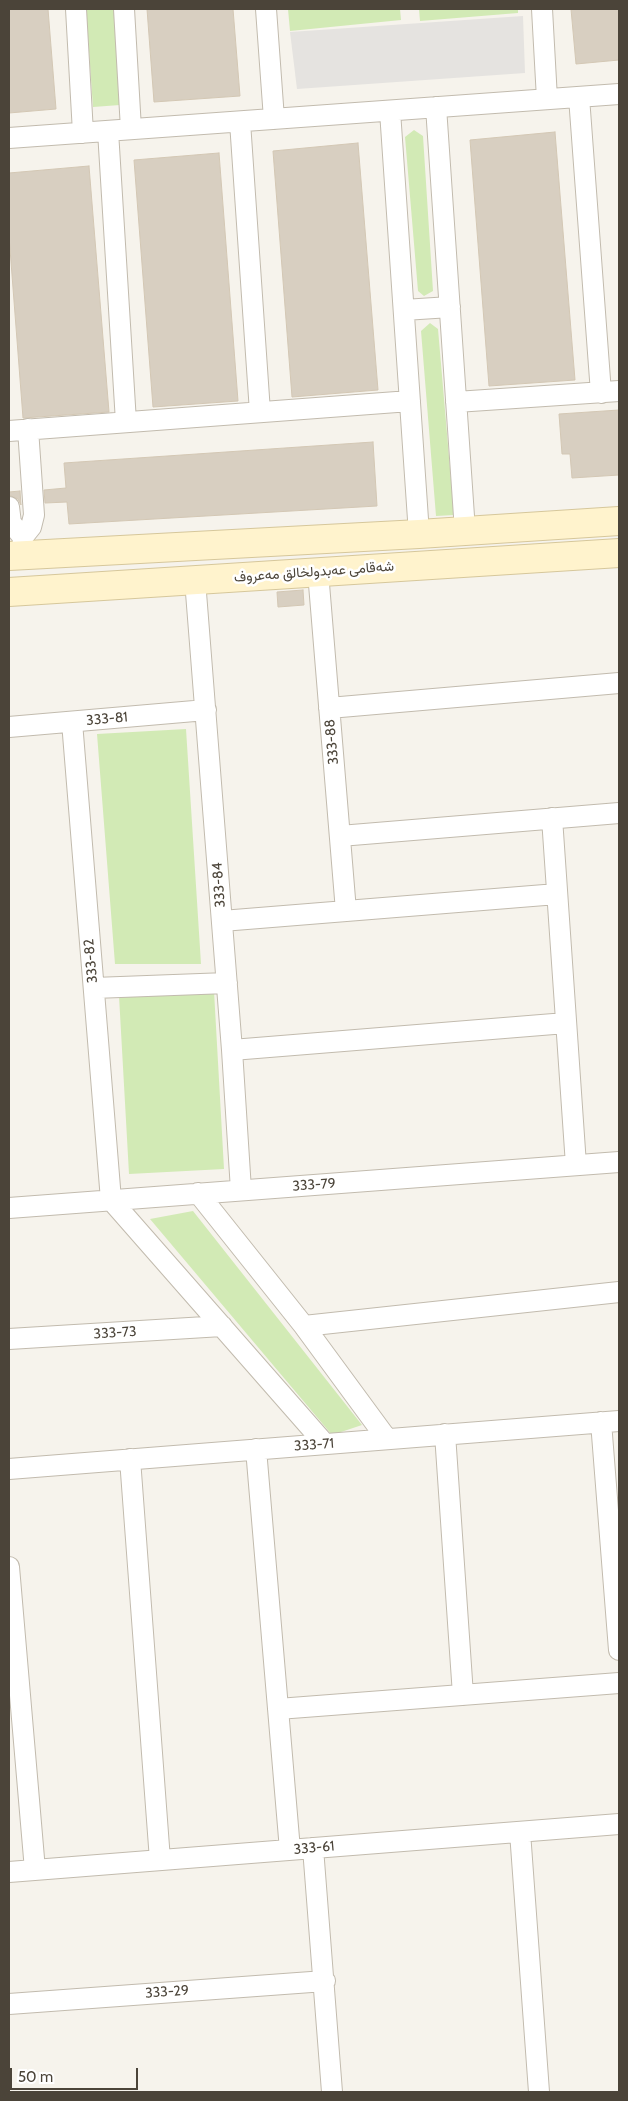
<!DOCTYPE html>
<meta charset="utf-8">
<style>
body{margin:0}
#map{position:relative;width:628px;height:2101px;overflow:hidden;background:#f6f3ec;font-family:Cabin,sans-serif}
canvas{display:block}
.frame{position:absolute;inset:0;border:10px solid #4b4439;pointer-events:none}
.scale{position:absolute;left:10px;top:2068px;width:128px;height:22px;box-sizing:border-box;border:2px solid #4b4439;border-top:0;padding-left:6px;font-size:15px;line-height:18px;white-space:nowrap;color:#4b4439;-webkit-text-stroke:4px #fff;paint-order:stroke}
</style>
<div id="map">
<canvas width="628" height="2101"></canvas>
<div class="frame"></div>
<div class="scale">50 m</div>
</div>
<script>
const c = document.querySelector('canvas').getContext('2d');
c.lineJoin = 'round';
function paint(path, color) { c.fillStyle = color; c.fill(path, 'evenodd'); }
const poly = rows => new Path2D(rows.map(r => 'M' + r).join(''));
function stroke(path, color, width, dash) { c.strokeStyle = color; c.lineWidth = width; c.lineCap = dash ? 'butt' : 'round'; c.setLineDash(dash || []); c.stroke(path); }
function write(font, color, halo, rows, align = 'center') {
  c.font = font + ' Cabin,Vazirmatn,sans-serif'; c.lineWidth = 5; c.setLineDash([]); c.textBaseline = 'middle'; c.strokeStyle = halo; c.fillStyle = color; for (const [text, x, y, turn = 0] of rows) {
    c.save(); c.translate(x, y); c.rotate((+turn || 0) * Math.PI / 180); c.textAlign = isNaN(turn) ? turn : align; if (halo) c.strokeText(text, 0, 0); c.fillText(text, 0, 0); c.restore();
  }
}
const green = poly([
 [86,9,114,9,120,105,93,107],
 [288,9,400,9,401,20,290,31],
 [419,9,518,9,518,13,420,21],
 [414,130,423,136,433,291,424,296,418,291,405,137],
 [430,323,438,329,454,515,436,516,421,331],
 [186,729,201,964,115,964,97,734],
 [214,991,224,1169,129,1174,119,996],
 [193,1211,362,1425,332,1435,150,1219]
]);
const parking = poly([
 [523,16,525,73,297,89,290,32]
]);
const building = poly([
 [9,9,48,9,56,109,9,113,9,9],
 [147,9,233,9,240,96,154,102,147,9],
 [571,9,619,9,619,60,576,64,571,9],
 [555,132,575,380,489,386,470,140,555,132],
 [358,143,378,390,292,397,273,151,358,143],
 [219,153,238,401,153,407,134,160,219,153],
 [89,166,109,412,23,418,9,236,9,173,89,166],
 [619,410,619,475,572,478,570,454,562,454,559,414,619,410],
 [373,442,377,506,69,524,67,502,45,503,44,490,66,488,64,463,373,442],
 [20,491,21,505,18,499,9,495,9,492,20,491],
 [303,590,304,605,278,607,277,592,303,590]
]);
const minor = poly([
 [76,9,83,133],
 [124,9,131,129],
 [266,9,274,119],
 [542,9,547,99],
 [579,97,601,393],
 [436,107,465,531],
 [390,111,419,534],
 [240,122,260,412],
 [108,131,126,422],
 [9,138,619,94],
 [404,310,450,307],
 [456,402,619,391],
 [9,431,410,401],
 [9,507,11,523,23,537],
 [22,555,23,537,31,527,34,515,28,429],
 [318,572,346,911],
 [195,580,232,1050,241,1190],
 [329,708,619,683],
 [72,722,111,1200,325,1444],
 [9,727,206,710],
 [552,818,576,1165],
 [340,836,619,813],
 [222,921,557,894],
 [94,988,227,983],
 [232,1050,566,1023],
 [198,1193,304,1326,387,1439],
 [9,1208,619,1162],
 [304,1326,619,1292],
 [9,1339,222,1326],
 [601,1422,619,1650],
 [445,1434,463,1695],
 [256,1449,290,1850],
 [130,1459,160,1860],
 [9,1469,619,1421],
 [9,1567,35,1870],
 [278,1709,619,1683],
 [520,1832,539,2092],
 [313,1848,332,2092],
 [9,1872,619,1824],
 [9,2004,325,1981]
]);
const secondary = poly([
 [9,556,419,534,619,521],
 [9,592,619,553]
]);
const streetNames = [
 ["شەقامی عەبدولخالق مەعروف",314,572,-4],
 ["333-81",107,719,-5],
 ["333-88",332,742,-95],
 ["333-84",219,885,-94],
 ["333-82",91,961,-95],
 ["333-79",314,1185,-4],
 ["333-73",115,1333,-4],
 ["333-71",314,1445,-4],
 ["333-61",314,1848,-5],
 ["333-29",167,1992,-4]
];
paint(green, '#d2eab5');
paint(parking, '#e5e3e0');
paint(building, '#d8cfc1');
stroke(building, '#d3c7b4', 1);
stroke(minor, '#c2bbae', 22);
stroke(secondary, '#d6c79b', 30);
stroke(minor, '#fff', 20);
stroke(secondary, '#fff3cd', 28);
write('14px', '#4b4439', '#fff', streetNames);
</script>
